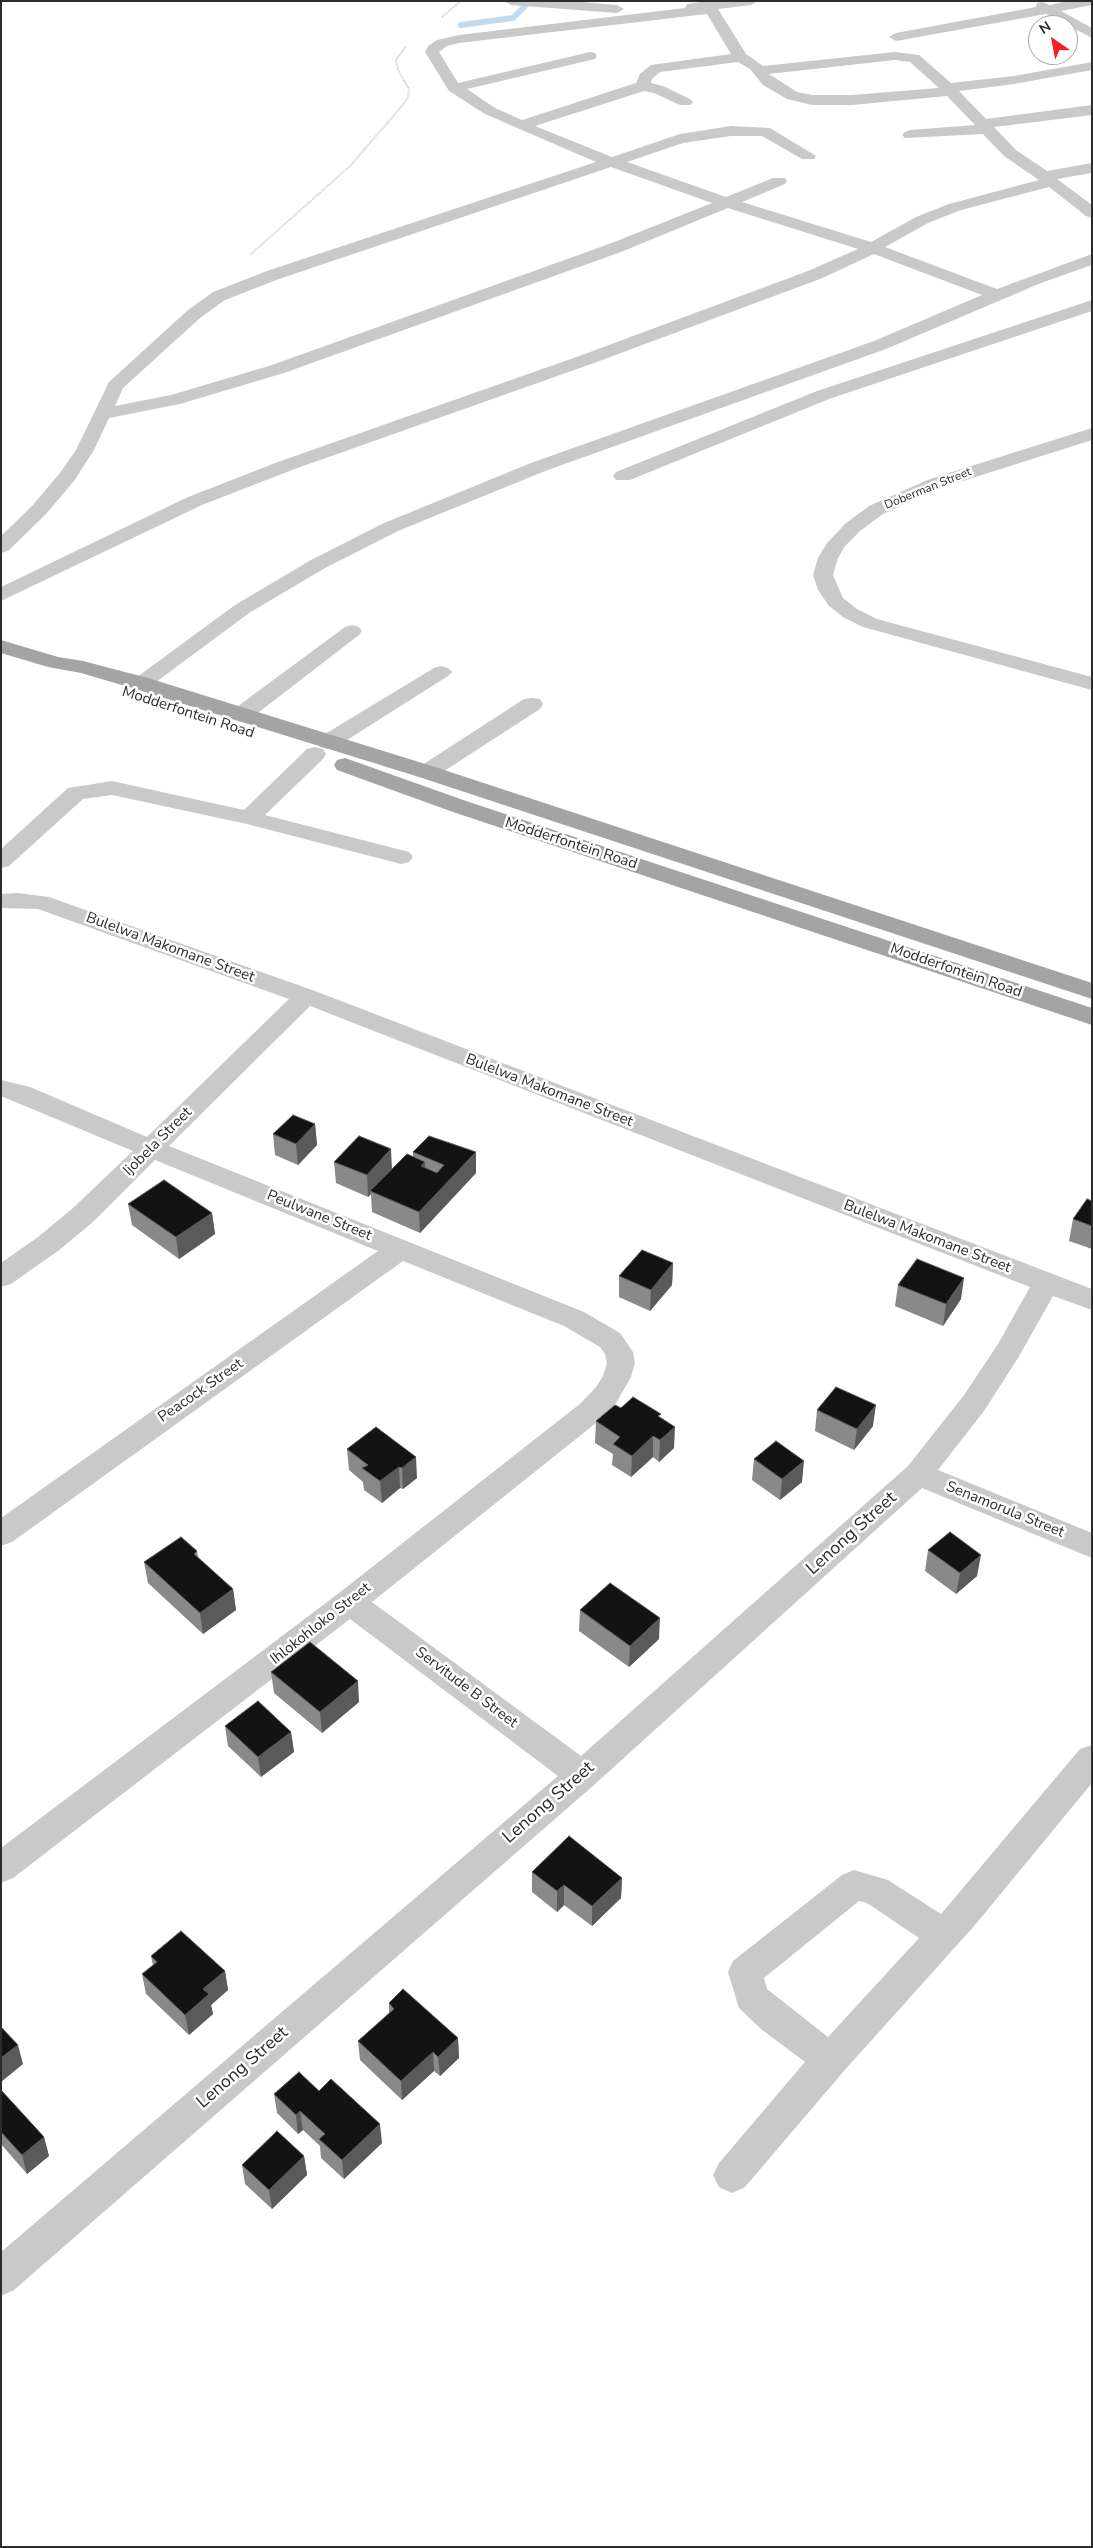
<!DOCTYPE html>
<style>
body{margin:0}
#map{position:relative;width:1093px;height:2548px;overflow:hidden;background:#fff;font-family:"Nunito Sans",sans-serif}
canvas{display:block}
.frame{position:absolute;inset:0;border:2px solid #2c2c2c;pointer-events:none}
.north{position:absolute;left:1028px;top:15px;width:50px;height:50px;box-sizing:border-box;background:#fff;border:1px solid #ababab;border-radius:50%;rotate:327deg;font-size:14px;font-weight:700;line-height:20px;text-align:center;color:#2c2c2c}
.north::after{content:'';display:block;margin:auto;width:18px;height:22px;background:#f02122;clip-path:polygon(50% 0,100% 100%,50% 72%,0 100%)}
</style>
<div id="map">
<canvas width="1093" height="2548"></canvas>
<div class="frame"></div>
<div class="north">N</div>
</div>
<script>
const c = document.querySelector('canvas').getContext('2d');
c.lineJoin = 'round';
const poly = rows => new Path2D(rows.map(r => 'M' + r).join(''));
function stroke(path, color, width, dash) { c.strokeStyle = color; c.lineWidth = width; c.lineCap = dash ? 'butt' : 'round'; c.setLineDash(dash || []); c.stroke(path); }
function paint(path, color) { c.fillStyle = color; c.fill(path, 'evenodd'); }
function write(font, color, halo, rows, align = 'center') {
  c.font = font + ' "Nunito Sans",sans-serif'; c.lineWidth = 5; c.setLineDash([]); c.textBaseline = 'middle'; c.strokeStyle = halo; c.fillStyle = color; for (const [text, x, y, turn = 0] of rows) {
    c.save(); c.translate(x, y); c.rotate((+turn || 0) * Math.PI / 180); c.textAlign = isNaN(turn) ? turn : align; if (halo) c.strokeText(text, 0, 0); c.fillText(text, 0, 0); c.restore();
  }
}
const stream = poly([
 [461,25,513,18,530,1]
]);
const path = poly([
 [442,17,461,1],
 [251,254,350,166,402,106,408,97,409,89,398,70,396,60,406,46]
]);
const minor = poly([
 [504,1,570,1,617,5,624,9,617,13,511,5,504,1],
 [707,1,758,1,751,5,718,9,746,54,763,66,895,52,919,55,951,83,1014,76,1092,62,1092,70,1014,84,959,91,986,119,1092,105,1092,115,994,127,1016,150,1047,171,1092,163,1092,173,1057,179,1092,205,1092,218,1086,216,1049,187,961,210,928,223,885,247,997,289,1092,254,1092,265,1041,283,886,349,545,471,398,531,325,568,249,613,148,688,140,689,132,688,129,683,235,605,311,560,384,523,531,463,874,341,982,295,874,254,820,279,594,363,292,470,202,505,1,601,1,587,188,497,278,462,582,355,808,271,858,249,728,208,621,252,284,373,180,404,109,418,94,450,74,481,46,514,8,551,1,553,1,536,32,506,60,473,76,450,109,382,188,310,213,292,267,271,596,162,485,114,449,91,425,52,428,46,437,40,459,35,685,8,687,4,707,1],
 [707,14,731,54,651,65,640,74,636,83,522,120,495,108,467,89,595,59,597,56,595,53,590,52,458,83,439,52,447,46,459,43,707,14],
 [895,60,910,62,939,88,852,95,812,95,797,92,769,74,895,60],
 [738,62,750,69,763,85,787,99,812,105,852,105,947,96,975,125,910,130,905,132,902,135,905,138,983,134,1004,156,1039,180,949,204,916,217,871,242,742,202,785,184,787,181,785,178,773,178,726,197,627,162,683,143,731,136,762,136,802,159,814,159,816,156,770,128,731,126,680,134,612,157,535,126,644,91,654,93,680,105,690,105,693,102,690,99,663,86,651,83,652,79,660,72,738,62],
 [611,167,712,203,609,244,272,365,171,395,115,406,123,388,200,318,225,300,279,279,611,167],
 [1068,1,1092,1,1092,5,1061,11,1092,28,1092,38,1046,14,896,41,889,37,896,33,1036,7,1037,3,1042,2,1050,5,1068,1],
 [1092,300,1092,311,829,399,630,480,616,480,613,476,616,472,817,391,1092,300],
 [1092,428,1092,440,944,487,883,514,860,531,845,546,838,558,833,575,843,598,857,609,877,619,1092,677,1092,690,863,627,843,617,829,606,818,590,813,575,818,558,827,543,846,523,869,506,930,479,1092,428],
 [352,625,359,627,362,631,359,635,250,719,242,720,234,719,231,714,234,709,345,627,352,625],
 [441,666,448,668,452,672,448,676,336,747,328,749,320,747,317,742,320,737,434,668,441,666],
 [532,698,540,699,543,704,540,709,435,777,427,779,419,777,416,772,419,767,524,699,532,698],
 [315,747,323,749,326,754,323,759,265,815,409,852,413,857,409,862,401,864,247,824,112,795,83,799,9,866,1,868,1,849,68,788,112,781,244,810,307,749,315,747],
 [18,893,49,897,315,991,1092,1289,1092,1310,1053,1296,1018,1358,984,1411,938,1470,1092,1533,1092,1558,922,1488,594,1785,14,2290,1,2296,1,2252,558,1776,350,1619,13,1878,1,1883,1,1848,339,1593,581,1403,596,1387,603,1376,607,1363,605,1354,600,1347,564,1326,403,1261,12,1542,1,1546,1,1518,378,1251,155,1160,93,1222,58,1251,11,1284,1,1287,1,1263,38,1237,73,1208,133,1151,1,1096,1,1080,30,1087,147,1137,289,999,38,909,1,908,1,894,18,893],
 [310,1006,1030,1287,998,1344,964,1395,908,1466,581,1756,372,1602,601,1419,616,1403,631,1377,635,1363,633,1352,620,1333,584,1312,169,1146,310,1006],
 [1092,1745,1092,1783,975,1925,843,2072,745,2187,732,2193,719,2187,713,2175,719,2163,805,2062,761,2029,739,2008,728,1972,733,1961,842,1875,854,1870,888,1880,941,1914,1080,1749,1092,1745],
 [859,1901,867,1903,919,1938,828,2037,767,1989,764,1978,859,1901]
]);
const major = poly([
 [1,640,58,657,83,661,148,678,435,767,1092,983,1092,999,419,777,132,688,81,673,48,667,1,653,1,640],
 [345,758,469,802,1092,1008,1092,1025,453,812,337,770,334,765,337,760,345,758]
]);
const wall = poly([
 [315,1124,317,1145,298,1165,275,1155,273,1134],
 [413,1152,476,1173,420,1233,372,1212,371,1194,368,1197,336,1183,334,1162,392,1169,413,1157],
 [1092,1201,1092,1249,1069,1241,1073,1219],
 [128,1204,212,1213,215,1234,179,1259,132,1225],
 [673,1263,672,1285,650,1311,619,1297,619,1276],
 [898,1285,961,1299,943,1326,895,1306],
 [621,1408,661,1418,674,1448,659,1462,653,1457,631,1477,612,1465,613,1454,595,1443,596,1421],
 [817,1410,873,1426,854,1450,815,1431],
 [376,1427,417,1478,403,1489,400,1488,382,1503,364,1490,363,1482,349,1470,347,1449],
 [754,1459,802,1482,780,1500,752,1480],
 [928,1550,977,1576,956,1594,925,1571],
 [197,1551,198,1557,233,1589,236,1610,203,1634,148,1583,144,1562],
 [580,1610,659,1639,629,1667,579,1631],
 [271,1672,359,1702,322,1733,274,1693],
 [225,1726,291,1732,294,1752,261,1777,228,1746],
 [532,1872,622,1878,621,1898,592,1926,564,1905,557,1912,532,1892],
 [151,1956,225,1971,228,1990,211,2005,213,2014,189,2035,146,1994,142,1974,153,1965],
 [389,2003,458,2038,459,2058,440,2076,434,2071,402,2100,360,2060,358,2041,389,2013],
 [1,2090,44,2137,49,2156,27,2174,1,2144],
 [319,2091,382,2143,344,2179,321,2158,320,2146,303,2130,298,2134,277,2113,274,2094],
 [304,2156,307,2175,272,2209,245,2184,242,2165]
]);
const shadedWall = poly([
 [315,1124,317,1145,298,1165,296,1144],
 [391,1149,392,1170,370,1191,371,1194,368,1197,367,1175],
 [476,1152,476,1173,420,1233,419,1212],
 [425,1162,426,1183,421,1166],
 [212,1213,215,1234,179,1259,176,1237],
 [673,1263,672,1285,650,1311,651,1290],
 [964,1278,961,1299,943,1326,946,1304],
 [876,1405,873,1426,854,1450,857,1429],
 [675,1427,674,1448,659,1462,660,1440],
 [653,1436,653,1457,631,1477,632,1456],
 [416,1457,417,1478,403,1489,402,1468],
 [804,1461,802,1482,780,1500,782,1479],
 [399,1467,400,1488,382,1503,380,1481],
 [981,1555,977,1576,956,1594,960,1573],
 [233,1589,236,1610,203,1634,200,1613],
 [660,1618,659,1639,629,1667,630,1646],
 [358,1681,359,1702,322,1733,320,1712],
 [291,1732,294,1752,261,1777,258,1757],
 [622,1878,621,1898,592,1926,592,1906],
 [564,1885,564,1905,557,1912,557,1891],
 [225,1971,228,1990,211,2005,213,2014,189,2035,185,2015,203,1989],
 [458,2038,459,2058,440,2076,438,2057],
 [18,2045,23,2064,1,2082,1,2058],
 [433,2052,434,2071,402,2100,401,2081],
 [300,2111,303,2130,298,2134,296,2115],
 [380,2124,382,2143,344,2179,342,2160],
 [44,2137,49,2156,27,2174,22,2155],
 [304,2156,307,2175,272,2209,269,2190]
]);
const building = poly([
 [293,1115,315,1124,296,1144,273,1134,293,1115],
 [359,1136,391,1149,367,1175,334,1162,359,1136],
 [429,1136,476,1152,419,1212,370,1191,407,1154,425,1162,421,1166,437,1173,444,1165,413,1152,429,1136],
 [164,1180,212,1213,176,1237,128,1204,164,1180],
 [1087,1199,1092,1201,1092,1226,1073,1219,1087,1199],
 [642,1250,673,1263,651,1290,619,1276,642,1250],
 [917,1259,964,1278,946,1304,898,1285,917,1259],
 [836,1387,876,1405,857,1429,817,1410,836,1387],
 [633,1397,661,1414,658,1416,675,1427,660,1440,653,1436,632,1456,613,1444,620,1437,596,1421,615,1405,621,1408,633,1397],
 [376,1427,416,1457,402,1468,399,1467,380,1481,362,1468,368,1465,347,1449,376,1427],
 [776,1441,804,1461,782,1479,754,1459,776,1441],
 [950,1532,981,1555,960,1573,928,1550,950,1532],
 [181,1537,197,1551,194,1554,233,1589,200,1613,144,1562,181,1537],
 [610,1583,660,1618,630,1646,580,1610,610,1583],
 [310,1642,358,1681,320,1712,271,1672,310,1642],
 [258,1701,291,1732,258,1757,225,1726,258,1701],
 [569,1836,622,1878,592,1906,564,1885,557,1891,532,1872,569,1836],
 [181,1931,225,1971,203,1989,209,1994,185,2015,142,1974,157,1962,151,1956,181,1931],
 [403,1989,458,2038,438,2057,433,2052,401,2081,358,2041,394,2009,389,2003,403,1989],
 [1,2027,18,2045,1,2058,1,2027],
 [299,2072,319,2091,331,2079,380,2124,342,2160,319,2139,325,2134,300,2111,296,2115,274,2094,299,2072],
 [1,2090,44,2137,22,2155,1,2132,1,2090],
 [277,2131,304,2156,269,2190,242,2165,277,2131]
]);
const farStreetnames = [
 ["Doberman Street",928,489,-22]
];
const streetNames = [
 ["Modderfontein Road",188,713,18],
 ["Modderfontein Road",571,844,18],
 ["Bulelwa Makomane Street",170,948,20],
 ["Modderfontein Road",956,971,19],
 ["Bulelwa Makomane Street",549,1091,21],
 ["Ijobela Street",158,1142,-45],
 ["Peulwane Street",319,1216,22],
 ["Bulelwa Makomane Street",927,1237,21],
 ["Peacock Street",201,1391,-35],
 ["Senamorula Street",1005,1510,22],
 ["Ihlokohloko Street",321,1624,-38],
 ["Servitude B Street",466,1688,37]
];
const nearStreetnames = [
 ["Lenong Street",852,1534,-42],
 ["Lenong Street",549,1803,-41],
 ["Lenong Street",243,2068,-41]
];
stroke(stream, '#c2daed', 6);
stroke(path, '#c9c9c9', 2, [1, 1]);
paint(minor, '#c9c9c9');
paint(major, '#a4a4a4');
paint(wall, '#898989');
paint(shadedWall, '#5a5a5a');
paint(building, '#131313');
stroke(building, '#5a5a5a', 1);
write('12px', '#2c2c2c', '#fff', farStreetnames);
write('15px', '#2c2c2c', '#fff', streetNames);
write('18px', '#2c2c2c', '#fff', nearStreetnames);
</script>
